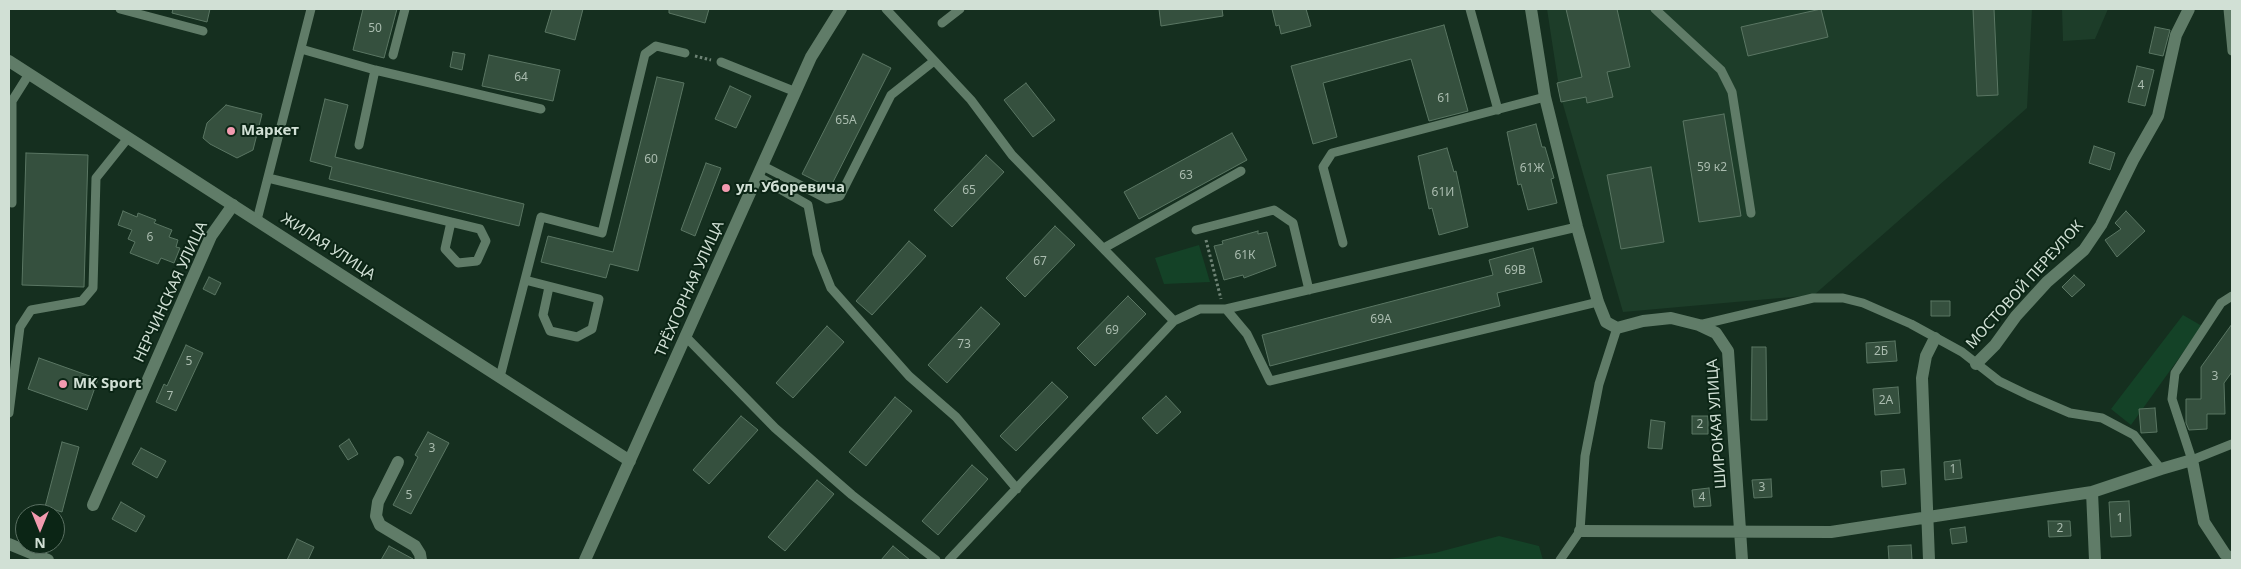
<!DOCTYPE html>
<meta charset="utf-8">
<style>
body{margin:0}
#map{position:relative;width:2241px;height:569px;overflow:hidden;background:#152f1f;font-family:"Noto Sans",sans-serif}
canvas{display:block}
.frame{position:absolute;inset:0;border:10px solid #d1e0d5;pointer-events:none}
.north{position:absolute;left:15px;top:504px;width:50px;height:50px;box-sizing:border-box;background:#0b2515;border:1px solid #5a7062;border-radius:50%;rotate:180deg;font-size:14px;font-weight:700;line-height:20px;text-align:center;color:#d1e0d5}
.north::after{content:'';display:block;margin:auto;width:18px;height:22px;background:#f29aaf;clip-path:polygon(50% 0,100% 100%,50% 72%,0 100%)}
</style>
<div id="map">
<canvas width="2241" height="569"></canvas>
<div class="frame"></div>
<div class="north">N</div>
</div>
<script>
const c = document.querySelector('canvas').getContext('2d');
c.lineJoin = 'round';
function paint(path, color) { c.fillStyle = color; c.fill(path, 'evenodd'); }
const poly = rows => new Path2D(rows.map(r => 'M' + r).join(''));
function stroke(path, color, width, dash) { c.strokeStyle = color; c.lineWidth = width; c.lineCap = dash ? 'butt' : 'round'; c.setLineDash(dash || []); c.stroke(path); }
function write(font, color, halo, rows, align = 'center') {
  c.font = font + ' "Noto Sans",sans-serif'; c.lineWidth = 4; c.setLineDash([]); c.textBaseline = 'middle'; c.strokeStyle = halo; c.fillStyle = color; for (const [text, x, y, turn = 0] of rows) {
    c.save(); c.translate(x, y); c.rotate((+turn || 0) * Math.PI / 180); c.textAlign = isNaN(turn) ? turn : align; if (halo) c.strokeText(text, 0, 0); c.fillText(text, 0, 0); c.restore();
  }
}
const built = poly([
 [1547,9,2032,9,2027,108,1814,295,1623,312,1560,94],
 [2062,9,2108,9,2095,39,2063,41]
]);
const green = poly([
 [1199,245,1210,282,1164,284,1155,258],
 [2183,315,2202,326,2131,425,2111,409],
 [1499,536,1539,546,1543,560,1382,560,1435,553]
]);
const building = poly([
 [173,9,210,9,207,22,172,13,173,9],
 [363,9,397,9,384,58,353,50,363,9],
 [552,9,583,9,575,40,545,32,552,9],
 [669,9,709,9,705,23,669,13,669,9],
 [1159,9,1222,9,1223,16,1161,26,1159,9],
 [1272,9,1306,9,1311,26,1281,34,1279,25,1276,26,1272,9],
 [1566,9,1617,9,1630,67,1607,72,1613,97,1587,103,1586,97,1561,102,1557,83,1582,77,1566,9],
 [1821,9,1828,37,1748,56,1741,27,1821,9],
 [1973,9,1994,9,1998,95,1977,96,1973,9],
 [1444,25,1468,111,1429,121,1411,59,1323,83,1337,137,1313,144,1291,66,1444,25],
 [2155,27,2170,30,2163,56,2149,53,2155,27],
 [453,52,465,54,462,70,450,67,453,52],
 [863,54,891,68,830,188,802,174,863,54],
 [489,55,560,70,553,101,482,86,489,55],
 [2137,66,2154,70,2145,106,2128,102,2137,66],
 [657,77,684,83,638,271,610,264,606,278,541,262,548,236,613,252,657,77],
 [1026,83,1055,120,1033,137,1004,100,1026,83],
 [730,86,751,96,736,128,715,119,730,86],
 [325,99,348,105,335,157,524,204,519,226,329,179,332,167,310,161,325,99],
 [226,105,262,114,253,150,237,158,210,144,203,138,207,123,226,105],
 [1724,114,1741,216,1699,222,1683,121,1724,114],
 [1536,124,1542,147,1545,147,1554,178,1551,179,1557,203,1528,210,1521,184,1518,185,1507,132,1536,124],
 [1232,133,1247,160,1139,219,1124,192,1232,133],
 [2094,146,2115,153,2110,170,2089,163,2094,146],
 [1447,148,1454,172,1456,171,1468,227,1439,235,1432,208,1429,209,1418,156,1447,148],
 [26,153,88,155,84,287,22,285,26,153],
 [986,155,1004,172,952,227,934,210,986,155],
 [706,163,721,168,695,236,681,230,706,163],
 [1651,167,1664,242,1621,249,1607,175,1651,167],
 [123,211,137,217,138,213,156,220,154,223,172,230,169,237,178,240,176,247,180,248,174,263,161,258,158,264,130,253,135,242,128,239,132,230,118,225,123,211],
 [2126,211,2145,231,2117,257,2105,240,2121,229,2115,223,2126,211],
 [1055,226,1075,245,1025,297,1006,278,1055,226],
 [1258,231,1258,234,1267,232,1276,266,1244,278,1243,275,1224,280,1214,246,1223,244,1222,241,1258,231],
 [909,241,926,256,872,315,856,301,909,241],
 [1533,248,1542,282,1497,293,1500,306,1270,366,1262,335,1493,275,1489,260,1533,248],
 [2074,275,2085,285,2072,297,2062,287,2074,275],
 [209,277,221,283,215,295,203,289,209,277],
 [1128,296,1146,314,1095,366,1077,348,1128,296],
 [1931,301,1950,301,1950,316,1931,316,1931,301],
 [981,307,1000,324,947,383,928,365,981,307],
 [2232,324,2232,372,2224,383,2225,414,2207,414,2207,429,2189,430,2186,423,2186,399,2201,399,2201,367,2232,324],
 [827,326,844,342,793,398,776,383,827,326],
 [1895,341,1897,361,1867,363,1866,343,1895,341],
 [186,345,203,353,176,411,156,402,164,384,167,386,186,345],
 [1752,347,1766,347,1767,420,1751,420,1752,347],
 [39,358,98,379,87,410,28,389,39,358],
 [1052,382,1068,397,1016,451,1000,436,1052,382],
 [1898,387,1900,413,1875,415,1873,389,1898,387],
 [1166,396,1181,412,1157,434,1142,418,1166,396],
 [895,397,912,411,866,466,849,452,895,397],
 [2155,408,2157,432,2141,433,2139,409,2155,408],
 [741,416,758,430,709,484,693,470,741,416],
 [1692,416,1708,416,1708,434,1692,434,1692,416],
 [1651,420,1665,422,1662,449,1648,448,1651,420],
 [428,432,449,443,411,514,393,505,418,457,415,455,428,432],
 [349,439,358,454,348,460,339,446,349,439],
 [62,442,79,447,62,512,45,507,62,442],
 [141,448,166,461,157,478,132,464,141,448],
 [1960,460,1962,478,1945,480,1944,462,1960,460],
 [972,465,988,479,938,535,922,521,972,465],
 [1904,469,1906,484,1882,487,1881,471,1904,469],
 [1771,479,1772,497,1754,498,1752,480,1771,479],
 [817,480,834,494,785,551,768,537,817,480],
 [1709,488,1711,506,1694,507,1692,490,1709,488],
 [2129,501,2131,536,2111,537,2109,502,2129,501],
 [121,502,145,516,136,532,112,519,121,502],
 [2048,521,2070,521,2071,536,2049,537,2048,521],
 [1965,527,1967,542,1952,544,1950,529,1965,527],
 [297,539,314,547,308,560,287,560,297,539],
 [1911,545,1912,560,1889,560,1888,546,1911,545],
 [389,546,413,559,413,560,381,560,389,546],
 [893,546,910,560,881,560,893,546]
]);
const path = poly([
 [695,56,711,60],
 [1206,240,1221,299]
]);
const lane = poly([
 [120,9,203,31],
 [886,9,971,100,1012,155,1174,321],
 [1470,9,1498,110],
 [1655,9,1721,70,1732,92,1751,213],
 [2228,9,2232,51],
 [942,23,960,9],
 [301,49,375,70,541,109],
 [393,55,405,9],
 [721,62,796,92],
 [359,145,375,70],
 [763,166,827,199,840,196,891,95,934,61],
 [759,177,808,205,817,253,831,288,909,376,956,417,1017,489],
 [268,178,480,229,486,241,477,261,458,263,445,249,451,222],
 [12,203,12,101,29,74],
 [257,220,311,9],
 [1196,230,1274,210,1293,223,1309,290],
 [1343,243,1323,167,1332,153,1545,97],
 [1104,248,1241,171],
 [525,280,599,299,592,329,577,337,550,331,543,315,549,287],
 [2232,296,2221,303,2175,373,2172,399,2192,460,2232,444],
 [1226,309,1577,227],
 [1699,325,1813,298,1843,298,1863,303,1911,324,1962,352,1999,381,2028,395,2070,413,2102,418,2134,435,2161,469],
 [686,337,775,428,852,495,936,560],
 [500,377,541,217,602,233,645,54,656,46,685,53],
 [9,413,20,327,31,310,82,301,93,288,96,178,128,138],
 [949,560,1174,321,1200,309,1226,309,1247,334,1270,381,1598,302],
 [1560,560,1580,531,1585,456,1599,384,1617,328]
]);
const street = poly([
 [1531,9,1545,97,1577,227,1598,302,1606,322,1617,328,1643,321,1671,318,1699,325,1716,333,1728,351,1742,560],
 [1976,364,1995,345,2016,316,2047,282,2084,250,2101,225,2133,160,2158,116,2176,35,2189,9],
 [398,462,378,502,376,516,380,525,415,546,420,554,421,560],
 [2092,492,2095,560],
 [93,505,211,236,233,205],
 [1580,531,1831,532,2092,492,2161,469,2192,460,2204,522,2225,554,2232,560],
 [9,544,48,560],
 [1929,560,1922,378,1926,356,1935,338]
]);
const secondary = poly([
 [9,61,630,461],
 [585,560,811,57,841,9]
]);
const markers = [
 [231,131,5,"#f29aaf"],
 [726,188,5,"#f29aaf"],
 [63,384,5,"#f29aaf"]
];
const numberNames = [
 ["50",375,29],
 ["64",521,78],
 ["4",2141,86],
 ["61",1444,99],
 ["65А",846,121],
 ["60",651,160],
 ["59 к2",1712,168],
 ["61Ж",1532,169],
 ["63",1186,176],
 ["65",969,191],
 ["61И",1443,193],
 ["6",150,238],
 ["61К",1245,256],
 ["67",1040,262],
 ["69В",1515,271],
 ["69А",1381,320],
 ["69",1112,331],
 ["73",964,345],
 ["2Б",1881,352],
 ["5",189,362],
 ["3",2215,377],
 ["7",170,397],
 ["2А",1886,401],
 ["2",1700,425],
 ["3",432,449],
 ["1",1953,470],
 ["3",1762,488],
 ["5",409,496],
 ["4",1702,498],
 ["1",2120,519],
 ["2",2060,529]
];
const poiNames = [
 ["Маркет",241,131],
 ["ул. Уборевича",736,188],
 ["MK Sport",73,384]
];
const streetNames = [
 ["ЖИЛАЯ УЛИЦА",328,247,33],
 ["МОСТОВОЙ ПЕРЕУЛОК",2025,285,-48],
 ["ТРЁХГОРНАЯ УЛИЦА",690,289,-66],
 ["НЕРЧИНСКАЯ УЛИЦА",171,292,-65],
 ["ШИРОКАЯ УЛИЦА",1717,424,-94]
];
paint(built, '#1d3d29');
paint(green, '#144227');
paint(building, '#35503e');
stroke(building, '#5a7663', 1);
stroke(path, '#6e8375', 3, [2.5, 2.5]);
stroke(lane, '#607c68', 9);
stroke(street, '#607c68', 12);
stroke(secondary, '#607c68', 12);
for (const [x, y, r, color] of markers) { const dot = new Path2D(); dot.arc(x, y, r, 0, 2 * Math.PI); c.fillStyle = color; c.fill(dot); stroke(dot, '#0b2515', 2); }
write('12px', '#aabcaf', null, numberNames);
write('bold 15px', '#d1e0d5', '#0b2515', poiNames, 'left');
write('15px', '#d1e0d5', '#0b2515', streetNames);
</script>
